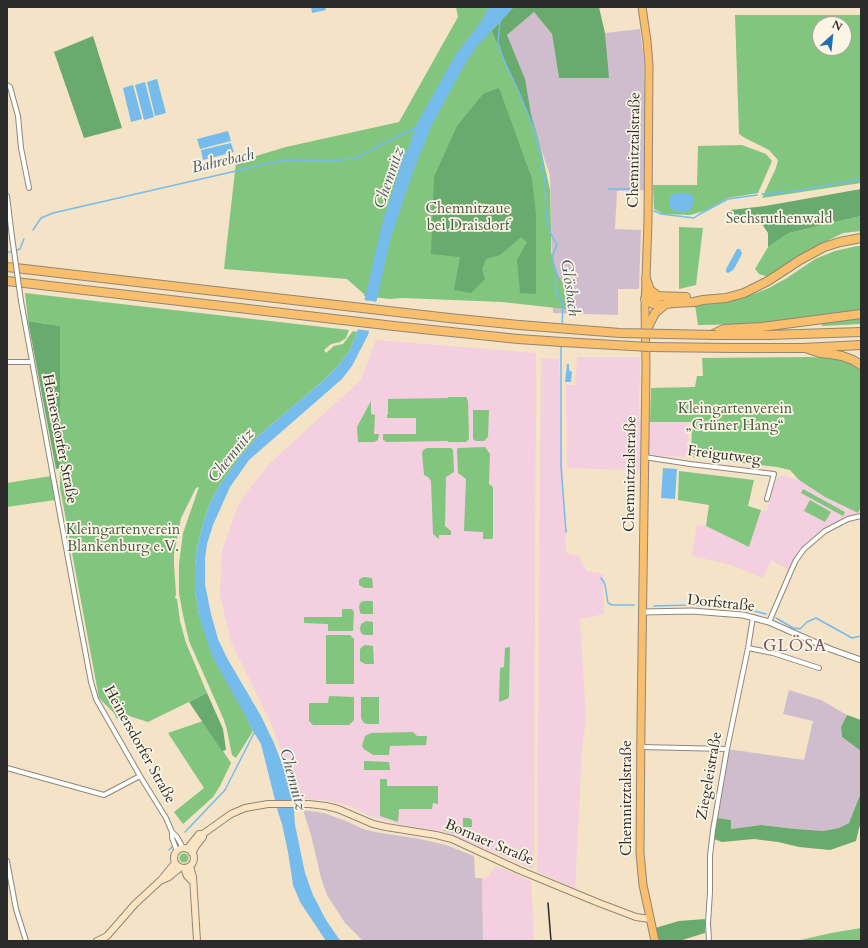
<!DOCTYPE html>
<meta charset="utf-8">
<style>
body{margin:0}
#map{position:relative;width:868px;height:948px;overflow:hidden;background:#f4e3c6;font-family:Cardo,serif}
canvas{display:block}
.frame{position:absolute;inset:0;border:8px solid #2b2b2b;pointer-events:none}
.north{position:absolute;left:812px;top:16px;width:40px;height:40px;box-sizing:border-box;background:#fcf5e5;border:1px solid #a8a49b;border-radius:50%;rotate:27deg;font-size:11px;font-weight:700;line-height:16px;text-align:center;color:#2b2b2b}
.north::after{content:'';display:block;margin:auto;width:14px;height:18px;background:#1f6fb2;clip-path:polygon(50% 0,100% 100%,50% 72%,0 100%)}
</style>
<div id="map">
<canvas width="868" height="948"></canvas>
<div class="frame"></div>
<div class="north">N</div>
</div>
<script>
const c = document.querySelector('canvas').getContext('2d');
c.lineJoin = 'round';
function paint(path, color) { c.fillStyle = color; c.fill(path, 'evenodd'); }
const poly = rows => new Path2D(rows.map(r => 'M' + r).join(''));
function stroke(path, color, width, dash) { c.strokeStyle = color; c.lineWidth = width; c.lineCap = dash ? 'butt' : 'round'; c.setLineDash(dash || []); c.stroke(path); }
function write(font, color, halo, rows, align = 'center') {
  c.font = font + ' Cardo,serif'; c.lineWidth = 3.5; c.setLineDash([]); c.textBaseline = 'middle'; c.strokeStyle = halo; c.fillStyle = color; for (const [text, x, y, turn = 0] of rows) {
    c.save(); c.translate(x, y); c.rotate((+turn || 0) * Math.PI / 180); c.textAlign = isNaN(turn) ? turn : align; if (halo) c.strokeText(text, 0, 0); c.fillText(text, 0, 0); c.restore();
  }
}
const built = poly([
 [376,340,536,353,534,869,442,831,397,824,370,816,350,806,323,800,300,799,270,721,231,642,220,595,222,551,234,516,241,500,269,464,361,380],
 [577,357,640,357,639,421,689,422,688,457,640,455,640,470,567,468,566,385,575,385],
 [541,358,559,359,566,553,580,556,581,561,587,571,603,574,604,614,580,619,586,719,582,749,575,889,537,871],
 [781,476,784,476,799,480,832,501,858,513,843,518,824,528,808,542,791,571,771,560,763,578,732,565,692,556,697,524,706,526,749,547,761,510,767,511,775,481,779,477],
 [496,866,531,881,534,941,483,941,482,878,486,878,488,876]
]);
const industrial = poly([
 [534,12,552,34,559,78,608,78,605,33,640,29,644,60,645,113,644,190,617,191,615,229,641,230,639,289,618,289,618,315,553,313,550,175,533,126,507,35],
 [789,690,821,700,847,715,841,727,842,737,861,751,861,793,858,800,849,823,839,828,823,831,796,829,761,825,731,829,730,820,717,818,727,749,804,760,813,721,783,714],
 [303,810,324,813,346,821,363,829,375,832,420,839,446,845,474,856,475,878,482,878,483,941,363,941,345,923,327,895,321,878,311,835]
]);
const green = poly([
 [456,7,537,7,502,23,536,130,542,154,550,190,551,229,551,252,556,271,565,288,566,309,502,302,403,298,390,299,364,296,364,294,347,279,224,269,236,162,286,147,399,122,458,17],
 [735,15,861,15,861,183,762,198,776,168,778,160,769,150,745,138,739,134],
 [820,24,844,24,844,48,820,48],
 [742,145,766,154,772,161,758,193,728,198,704,211,690,215,663,214,654,209,653,185,697,185,698,146],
 [861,216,861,231,843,233,805,252,768,277,759,274,755,269,768,247,789,233],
 [679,227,703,228,696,285,679,289],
 [857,246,861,246,861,311,761,324,698,325,695,305,714,304,743,298,769,288,787,278,815,259,835,251],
 [25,293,349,330,346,338,340,342,331,344,324,350,326,353,334,346,343,344,353,331,357,332,350,350,337,367,323,381,258,436,242,454,221,483,210,503,203,524,197,548,195,566,195,589,199,616,253,731,236,758,232,755,227,730,224,720,189,641,183,615,179,593,179,564,183,533,199,487,196,488,181,518,174,554,174,564,176,594,175,598,177,599,180,621,186,643,207,693,148,722,126,715,117,719,114,713,99,698,60,488,60,326,28,321],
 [861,318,861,324,822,326,821,322],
 [809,357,827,358,838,359,850,363,861,371,861,507,858,513,825,497,799,480,790,470,777,467,691,457,692,422,650,422,651,388,695,387,697,376,703,376,702,358],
 [448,397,466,397,468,401,469,439,466,442,448,442,448,441,386,442,384,440,383,440,383,434,416,434,416,418,387,418,387,415,388,414,388,399,448,398],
 [371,401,371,414,375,415,374,434,379,434,378,440,374,442,358,442,357,427],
 [473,410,489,410,488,437,484,441,476,441,473,439],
 [485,447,490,454,489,484,493,487,493,537,492,539,483,539,483,532,464,531,466,479,458,473,457,450,458,448],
 [427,448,451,448,453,450,454,472,446,477,445,526,451,531,451,535,439,535,439,539,433,534,431,481,428,477,424,475,422,453,423,450],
 [679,471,754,480,748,506,761,510,749,547,706,526,709,505,678,500],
 [51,476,55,500,7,507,7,483],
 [803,489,845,512,843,516,801,493],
 [810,500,831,512,825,522,804,511],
 [364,577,372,578,373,588,364,588,359,585,359,580,361,578],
 [364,601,373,601,373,614,362,614,360,613,359,606,361,602],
 [342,609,352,609,354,612,353,631,328,631,328,624,304,623,304,617,342,617],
 [366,621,373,622,373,635,364,635,361,633,360,629,361,624],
 [326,635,350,635,354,639,354,684,326,684],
 [365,645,373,646,374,664,365,664,360,661,360,649,362,647],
 [510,647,509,697,507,699,499,702,500,668,504,667,505,648],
 [329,696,354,697,354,720,349,725,313,725,309,721,309,703,328,703],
 [361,697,379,697,379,724,367,724,364,723,362,720,361,718],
 [203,721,231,763,220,786,213,797,183,824,174,812,204,788,168,733],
 [413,732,417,736,427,736,426,745,390,746,389,755,373,755,364,749,362,746,365,736,371,733],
 [364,761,389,762,390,770,364,770],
 [380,779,387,779,387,786,438,786,438,804,433,803,432,809,399,809,398,822,380,816],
 [463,818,469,818,472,820,472,827,463,827],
 [455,827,461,830,472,830,472,836,471,838,469,839,458,834,443,830,443,828],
 '179.5 858a4.5 4.5 0 1 1 9 0a4.5 4.5 0 1 1-9 0Z',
 [861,928,861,941,796,941,831,933]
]);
const forest = poly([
 [514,7,599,7,605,33,609,78,559,78,552,34,534,12,507,35,525,79,533,126,492,31],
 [93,36,122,128,84,138,54,52],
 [499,88,532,179,536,215,536,294,520,293,517,260,527,242,521,237,500,255,486,259,482,269,485,279,471,293,454,290,460,257,431,254,434,177,457,126,483,94],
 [861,189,861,216,789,233,768,247,768,233,762,224,747,217,731,214,731,210,765,206],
 [28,321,60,326,60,468,56,469],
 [207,693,223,729,226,750,222,751,189,702],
 [847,715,861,720,861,751,842,737,841,727],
 [861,793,861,824,859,828,856,841,830,850,799,847,778,842,754,839,722,842,714,839,717,818,731,820,731,829,761,825,796,829,823,831,839,828,849,823,858,800],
 [705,919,705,933,679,941,659,941,655,928,679,921]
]);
const water = poly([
 [311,7,325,7,326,10,312,13],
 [489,7,514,7,476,47,460,73,431,127,413,172,390,240,377,299,368,335,352,366,342,379,249,460,230,487,213,525,207,544,205,559,205,584,211,614,218,639,227,658,261,716,274,743,286,774,293,796,295,825,305,873,313,895,326,920,339,939,342,941,326,941,300,902,293,885,288,852,282,824,278,812,261,744,253,731,244,713,213,658,203,629,199,616,195,589,195,566,197,548,203,524,210,503,221,483,242,454,258,436,323,381,337,367,350,350,357,332,383,220,394,187,403,157,410,145,414,129,456,54,481,22,486,12],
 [157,79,166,113,155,116,147,82],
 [145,82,154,117,144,120,135,85],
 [133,85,142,119,131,122,123,88],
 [228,131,231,141,200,149,197,139],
 [231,143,234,152,203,160,201,150],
 [681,193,690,194,693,197,694,200,692,207,688,211,682,212,675,211,669,207,669,200,672,194],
 [737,249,740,249,742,253,741,256,735,267,733,270,728,273,726,272,726,269],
 [567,364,569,364,569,370,572,372,571,382,565,382],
 [663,468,677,469,675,499,661,498]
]);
const pier = poly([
 [363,300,378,302,371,331,355,329]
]);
const stream = poly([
 [500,21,498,42,503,58,518,90,530,119,535,134,541,157,545,183,546,213,551,234,557,245,553,254,553,262,557,274,555,285,557,294,562,300,563,305,562,326],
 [608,189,634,189,639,192],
 [762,194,795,191,861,179],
 [654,211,661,214,694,218,698,215,728,199,757,195],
 [33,230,41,218,53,213,284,160,334,161,356,158,396,137,413,129,416,129],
 [7,252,11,252,20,249,24,239],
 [561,344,561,466,566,532],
 [601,578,604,582,605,585,608,603,612,605,634,605],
 [693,605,726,605,735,606,766,614],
 [654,606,688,605],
 [776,618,795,629,796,628,800,629,807,622,816,618,852,638,861,636],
 [185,832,225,790,254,733],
 [169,850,172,847]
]);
const minor = poly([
 [7,85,10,87,18,116,21,148,29,188],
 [7,196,12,237],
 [21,301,78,613,91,682,96,699,140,776,166,818,172,832,172,838,177,851],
 [7,362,32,362],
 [644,457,690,464,774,474,767,499],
 [769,622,791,571,796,560,804,549,825,531,848,519,861,516],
 [748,648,773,653,819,668],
 [641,747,727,749],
 [7,768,104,795,140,776],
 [172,832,177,837,183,848],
 [7,861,16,909,26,941],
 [709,941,708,923,710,892,710,856,713,830,727,749,748,648,753,617]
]);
const tertiary = poly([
 [643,612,692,611,743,615,769,622,830,649,861,660]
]);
const secondary = poly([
 '174 858a10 10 0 1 1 20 0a10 10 0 1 1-20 0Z',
 [187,849,199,834,203,834,231,814,245,808,268,804,309,804,326,806,338,809,373,824,386,827,436,835,452,839,519,870,599,903,636,917,650,919],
 [192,853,196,846,203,837,203,834],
 [190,866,193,877,197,941],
 [184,868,187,876,192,881],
 [162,880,169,877,180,868],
 [97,941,107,936,135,904,161,880,175,863]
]);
const primary = poly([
 [642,7,647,41,649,65,648,219,645,308,646,366,641,723,640,853,643,885,655,941]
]);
const motorway = poly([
 [7,267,449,318,519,325],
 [646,279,650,290,658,296],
 [7,281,394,326,518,339],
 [665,305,653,304,645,299,653,296,686,297],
 [645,333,655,313,666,304,674,303,694,302,703,300,726,298,744,293,768,281,800,260,824,247,840,242,861,238],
 [711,335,724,329,762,327,861,314],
 [716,335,769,335,861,332],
 [649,347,734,348,803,348,861,345],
 [808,349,820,353,831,354,842,356,853,360,861,365]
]);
const rail = poly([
 [548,903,551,941]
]);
const minorBridge = poly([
 [12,237,21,301]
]);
const motorwayBridge = poly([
 [519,325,620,333,716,335],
 [518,339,562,342,649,347]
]);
const streetNames = [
 ["Chemnitztalstraße",635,150,-89],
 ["Heinersdorfer Straße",59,439,79],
 ["Freigutweg",724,456,7],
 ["Chemnitztalstraße",631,474,-89],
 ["Dorfstraße",721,604,6],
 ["Heinersdorfer Straße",139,745,61],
 ["Ziegeleistraße",710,776,-80],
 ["Chemnitztalstraße",628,798,-90],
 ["Bornaer Straße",489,843,23]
];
const parkNames = [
 ["Chemnitzaue",468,210],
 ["bei Draisdorf",468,227],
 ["Sechsruthenwald",779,220],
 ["Kleingartenverein",735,410],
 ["„Grüner Hang“",735,427],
 ["Kleingartenverein",123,531],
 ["Blankenburg e.V.",123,548]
];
const waterNames = [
 ["Bahrebach",223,162,-13],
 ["Chemnitz",390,178,-71],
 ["Glösbach",569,288,82],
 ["Chemnitz",232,456,-51],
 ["Chemnitz",292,780,75]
];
const quarterNames = [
 ["GLÖSA",795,647]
];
paint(built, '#f3cfdf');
paint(industrial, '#cfbdce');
paint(green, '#82c57f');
paint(forest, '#69aa6e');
paint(water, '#75bcec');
paint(pier, '#f4e3c6');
stroke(stream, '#75bcec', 1.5);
stroke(minor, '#908778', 6);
stroke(tertiary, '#908778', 7);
stroke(secondary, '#908778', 8);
stroke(primary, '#908778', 9);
stroke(motorway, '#908778', 10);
stroke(minor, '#fff', 4);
stroke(tertiary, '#fff', 5);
stroke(secondary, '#fde5c4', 6);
stroke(primary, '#f9bf6c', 7);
stroke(motorway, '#f9bf6c', 8);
stroke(rail, '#2b2b2b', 1.5);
stroke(minorBridge, '#908778', 6, []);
stroke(motorwayBridge, '#908778', 10, []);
stroke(minorBridge, '#fff', 4);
stroke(motorwayBridge, '#f9bf6c', 8);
write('15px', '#2b2b2b', '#fcf5e5', streetNames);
write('15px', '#455944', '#fcf5e5', parkNames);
write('italic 16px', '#415665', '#fcf5e5', waterNames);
c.letterSpacing = '1px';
write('17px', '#705766', '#fcf5e5', quarterNames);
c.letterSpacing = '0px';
</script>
